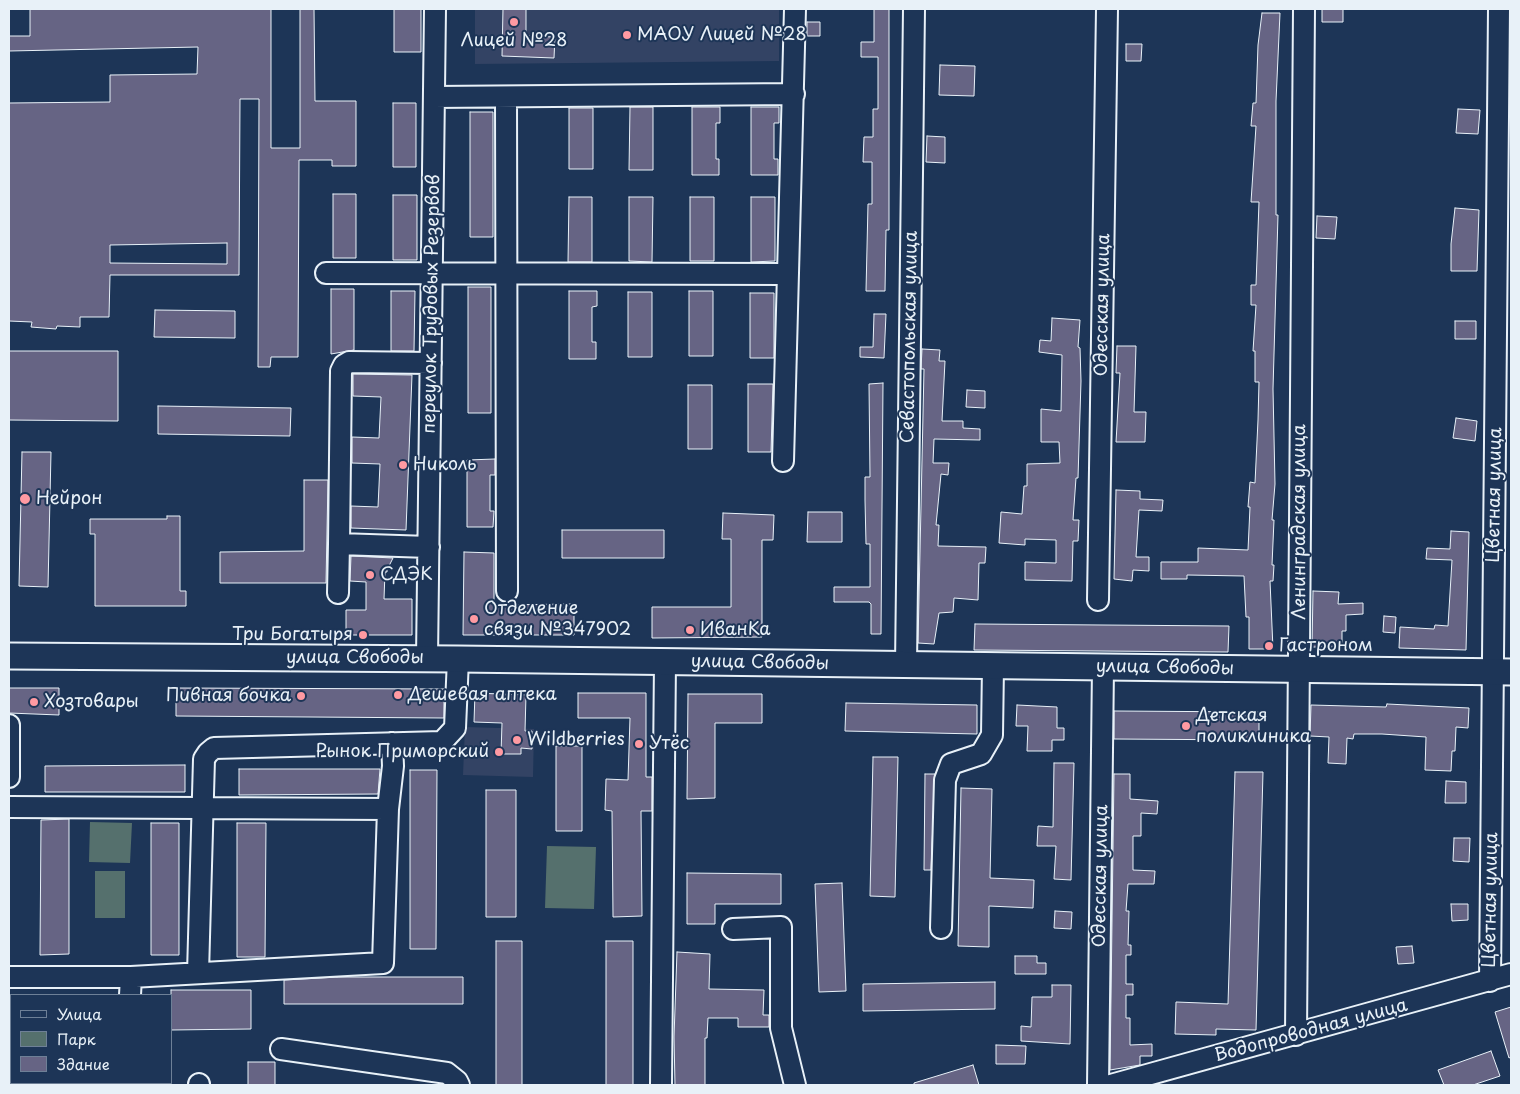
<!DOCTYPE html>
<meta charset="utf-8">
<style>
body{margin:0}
#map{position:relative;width:1520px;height:1094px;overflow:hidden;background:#1d3557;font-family:"Playpen Sans",sans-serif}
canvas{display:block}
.frame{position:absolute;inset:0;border:10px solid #e8f1f8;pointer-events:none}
.legend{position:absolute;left:10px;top:994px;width:162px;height:90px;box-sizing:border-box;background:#1d3557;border:1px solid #6e8097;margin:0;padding:6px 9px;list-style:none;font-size:15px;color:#e8f1f8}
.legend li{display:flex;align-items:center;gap:10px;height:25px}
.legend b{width:25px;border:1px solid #6e8097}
</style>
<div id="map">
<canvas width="1520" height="1094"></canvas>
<div class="frame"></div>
<ul class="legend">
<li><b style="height:6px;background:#1d3557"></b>Улица</li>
<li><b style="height:14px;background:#55706d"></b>Парк</li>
<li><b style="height:14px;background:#666484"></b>Здание</li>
</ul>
</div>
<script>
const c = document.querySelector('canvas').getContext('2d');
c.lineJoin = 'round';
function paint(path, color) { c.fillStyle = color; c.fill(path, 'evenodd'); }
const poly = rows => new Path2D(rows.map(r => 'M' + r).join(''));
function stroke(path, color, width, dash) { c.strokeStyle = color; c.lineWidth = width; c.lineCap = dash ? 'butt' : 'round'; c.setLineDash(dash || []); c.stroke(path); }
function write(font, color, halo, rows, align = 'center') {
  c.font = font + ' "Playpen Sans",sans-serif'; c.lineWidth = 4; c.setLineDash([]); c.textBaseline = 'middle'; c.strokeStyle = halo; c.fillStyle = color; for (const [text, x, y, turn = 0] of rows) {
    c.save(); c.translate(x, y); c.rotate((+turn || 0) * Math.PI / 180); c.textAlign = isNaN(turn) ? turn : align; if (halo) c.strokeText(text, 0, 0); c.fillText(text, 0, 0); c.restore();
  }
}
const built = poly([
 [475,9,779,9,779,61,475,64],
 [465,727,534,729,533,777,463,775]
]);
const green = poly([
 [90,822,132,823,130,863,89,862],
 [547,846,596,847,594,909,545,908],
 [95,871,125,871,125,918,95,918]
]);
const building = poly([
 [30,9,271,9,271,148,300,148,300,9,314,9,315,101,356,101,356,166,332,166,332,160,299,160,298,357,271,357,270,367,258,367,259,99,240,99,239,275,110,275,109,317,80,317,80,327,57,326,56,329,31,327,32,322,9,321,9,103,110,102,110,75,197,74,198,47,9,51,9,36,30,36,30,9],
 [227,243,227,264,110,263,110,245,227,243],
 [394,9,421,9,421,52,394,52,394,9],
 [503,9,526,9,526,36,555,37,554,58,502,56,503,9],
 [874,9,889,9,889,230,886,230,885,291,866,291,868,204,872,204,872,162,863,162,864,137,873,137,873,109,878,109,878,57,861,57,861,42,874,42,874,9],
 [1322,9,1343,9,1343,22,1322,22,1322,9],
 [1262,13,1280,13,1276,101,1276,215,1278,215,1273,389,1275,484,1272,520,1274,520,1272,565,1274,565,1273,581,1270,581,1273,649,1249,649,1249,617,1246,617,1244,576,1187,575,1187,579,1161,579,1161,562,1198,562,1198,548,1248,550,1250,507,1248,507,1250,482,1255,483,1258,420,1259,382,1255,382,1255,351,1253,351,1256,305,1251,305,1251,285,1256,285,1259,202,1251,202,1256,126,1251,126,1253,103,1256,103,1258,45,1262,13],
 [807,22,820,22,820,36,807,36,807,22],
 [1126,44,1142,44,1141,61,1126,61,1126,44],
 [940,65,975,66,974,96,939,95,940,65],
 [393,103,416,103,416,167,393,167,393,103],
 [630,107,653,107,653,170,629,170,630,107],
 [692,107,720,107,720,123,716,123,716,159,719,159,719,175,692,175,692,107],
 [751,107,779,107,779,123,774,123,774,159,778,159,778,175,751,175,751,107],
 [569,108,593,108,593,169,569,169,569,108],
 [1458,109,1480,110,1478,134,1456,133,1458,109],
 [470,112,493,112,493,237,470,237,470,112],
 [927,136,945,137,945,163,926,162,927,136],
 [333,194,356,194,356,258,333,258,333,194],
 [393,195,417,195,417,260,393,260,393,195],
 [569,197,592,197,592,262,568,262,569,197],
 [629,197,653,197,652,262,629,261,629,197],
 [690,197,714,197,714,261,690,261,690,197],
 [751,197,775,197,775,261,751,262,751,197],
 [1455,208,1479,210,1477,271,1451,271,1451,244,1455,208],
 [1317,216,1337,217,1335,239,1316,238,1317,216],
 [468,287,491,287,491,413,468,413,468,287],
 [331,289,354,289,354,350,331,354,331,289],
 [391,291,415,291,414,351,391,351,391,291],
 [569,291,597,291,597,306,592,307,592,342,596,342,596,359,569,359,569,291],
 [689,291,713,291,713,356,689,356,689,291],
 [628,292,652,292,652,357,628,357,628,292],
 [750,293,774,293,774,358,750,358,750,293],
 [155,310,235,311,235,338,154,337,155,310],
 [874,314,886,314,884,358,860,357,860,347,873,347,874,314],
 [1052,318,1080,320,1078,347,1080,348,1081,381,1078,478,1076,478,1073,520,1079,520,1078,541,1073,541,1072,581,1025,580,1025,562,1056,563,1056,540,1025,539,1025,545,999,543,1001,512,1022,514,1024,486,1027,486,1027,464,1060,463,1059,442,1041,442,1041,409,1061,411,1062,355,1039,352,1040,340,1051,341,1052,318],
 [1455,321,1476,321,1476,339,1455,339,1455,321],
 [1117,346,1136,346,1134,412,1146,412,1145,442,1116,442,1120,373,1116,373,1117,346],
 [922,349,940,350,939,361,945,361,942,421,963,421,963,428,980,429,980,440,934,439,933,463,949,463,948,475,941,474,936,525,939,525,938,546,986,547,985,563,979,563,978,600,954,598,953,612,939,613,934,644,918,643,924,369,921,369,922,349],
 [9,351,118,351,118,421,9,420,9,351],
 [353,374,412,375,406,530,351,528,351,506,378,507,380,464,352,463,352,437,379,438,381,397,353,396,353,374],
 [883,383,881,634,871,634,871,604,869,602,834,602,834,587,870,587,870,544,866,544,865,500,865,477,870,477,869,384,883,383],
 [748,384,773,384,771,452,748,452,748,384],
 [688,385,712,385,712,449,688,449,688,385],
 [967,390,985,391,985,408,966,407,967,390],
 [158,406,291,408,290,436,158,434,158,406],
 [1456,418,1477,421,1475,441,1453,438,1456,418],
 [22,452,51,452,48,587,19,586,22,452],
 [495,459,495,475,490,475,490,511,494,511,493,527,467,527,467,460,495,459],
 [304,480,328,480,326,583,220,583,220,552,304,551,304,480],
 [1116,490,1140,491,1140,499,1163,500,1162,511,1139,510,1136,557,1149,557,1149,571,1133,570,1132,581,1114,579,1116,490],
 [808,512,842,512,842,542,807,542,808,512],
 [723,513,774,515,773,540,762,540,762,637,652,638,652,607,731,607,731,539,722,539,723,513],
 [167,516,180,516,180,591,186,591,186,606,95,606,95,534,90,534,90,519,167,519,167,516],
 [562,530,664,530,664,558,562,558,562,530],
 [1451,531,1469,532,1466,650,1399,648,1400,627,1434,629,1435,625,1448,626,1452,560,1426,559,1427,548,1450,549,1451,531],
 [464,552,494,553,494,605,574,604,574,635,463,635,464,552],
 [351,556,393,558,389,566,387,566,387,572,385,572,384,599,412,599,412,635,346,635,346,610,366,610,366,582,350,581,351,556],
 [1313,591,1339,592,1338,604,1363,603,1363,614,1346,615,1346,631,1342,631,1342,647,1312,647,1313,591],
 [1384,616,1396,617,1395,633,1383,632,1384,616],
 [975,624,1229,626,1228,652,974,650,975,624],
 [9,688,59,688,59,715,9,713,9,688],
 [176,688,444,689,444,718,176,716,176,688],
 [475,693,526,695,525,731,532,731,532,749,521,748,521,754,501,754,502,723,474,722,475,693],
 [578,693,646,693,646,777,652,777,652,811,641,811,642,916,613,917,612,811,605,810,606,779,628,780,630,718,578,718,578,693],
 [688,694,762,694,762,723,715,723,715,798,687,799,688,694],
 [846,703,977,705,977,734,845,731,846,703],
 [1387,704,1469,708,1468,728,1456,727,1455,751,1452,751,1451,771,1425,770,1426,737,1382,734,1354,734,1353,739,1347,738,1346,764,1328,763,1329,737,1310,736,1311,705,1386,707,1387,704],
 [1017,705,1057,707,1057,728,1064,728,1064,740,1052,740,1052,751,1027,751,1028,726,1016,726,1017,705],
 [1114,711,1259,712,1259,740,1114,739,1114,711],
 [556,746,582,746,582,831,556,831,556,746],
 [873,757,898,757,895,897,870,896,873,757],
 [1054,763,1074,763,1071,880,1054,879,1056,846,1037,846,1038,826,1053,827,1054,763],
 [185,765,185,792,45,792,45,766,185,765],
 [239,769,380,769,378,794,239,795,239,769],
 [410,770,437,770,436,949,410,949,410,770],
 [1235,772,1263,772,1256,1030,1216,1029,1216,1035,1175,1034,1176,1002,1228,1004,1235,772],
 [925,774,935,774,931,870,924,870,925,774],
 [1114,774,1130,774,1130,799,1158,801,1157,814,1141,813,1141,836,1133,836,1133,870,1155,871,1154,884,1128,884,1126,911,1129,911,1128,945,1131,945,1131,955,1126,955,1126,984,1133,984,1133,995,1126,995,1126,1018,1130,1018,1130,1045,1152,1044,1152,1056,1140,1056,1140,1065,1110,1070,1114,774],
 [1446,781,1466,782,1466,803,1445,803,1446,781],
 [961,788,992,789,990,878,1034,880,1033,908,989,906,989,947,958,946,961,788],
 [486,790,516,790,516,917,486,917,486,790],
 [69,819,69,954,40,955,41,820,69,819],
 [151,823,179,823,179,955,151,955,151,823],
 [237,823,266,823,265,957,237,957,237,823],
 [1454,838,1470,838,1469,862,1453,861,1454,838],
 [687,873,781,874,781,904,715,904,715,924,687,924,687,873],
 [842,883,846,991,819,992,815,884,842,883],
 [1451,904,1468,904,1468,920,1452,921,1451,904],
 [1055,911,1072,912,1071,929,1054,928,1055,911],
 [496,941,522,941,522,1085,496,1085,496,941],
 [606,941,633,941,633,1085,606,1085,606,941],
 [1412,946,1414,963,1398,964,1396,947,1412,946],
 [677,952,710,954,709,989,764,990,763,1015,769,1015,769,1027,738,1027,738,1018,708,1018,707,1038,705,1038,705,1085,675,1085,674,1037,677,952],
 [1015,956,1037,956,1037,963,1046,963,1046,974,1015,974,1015,956],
 [337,977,463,977,463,1004,284,1004,284,980,337,977],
 [995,982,995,1009,863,1011,863,984,995,982],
 [1052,985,1071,985,1070,1044,1021,1041,1021,1026,1031,1027,1032,997,1052,997,1052,985],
 [171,990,251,990,251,1029,171,1030,171,990],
 [1511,1007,1511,1057,1509,1058,1495,1012,1511,1007],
 [996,1045,1026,1046,1025,1064,996,1064,996,1045],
 [1491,1051,1500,1076,1473,1085,1444,1085,1438,1070,1491,1051],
 [248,1062,275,1062,275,1085,248,1085,248,1062],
 [973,1065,979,1085,914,1085,914,1083,973,1065]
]);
const minor = poly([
 [434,97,794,94],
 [506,97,507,591],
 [326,273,788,274],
 [783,461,795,9],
 [429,547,339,544,341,371,344,365,349,362,431,363],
 [338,593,339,544],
 [1098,600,1107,9],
 [427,658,435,9],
 [906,665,914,9],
 [9,725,9,777],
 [9,807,388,809],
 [941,928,945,780,951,764,981,754,992,735,993,666],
 [733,929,781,927,781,1028,795,1085],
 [198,973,204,759,208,753,214,748,442,742,455,728,458,659],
 [9,977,131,977],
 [1490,981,1499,9],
 [130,995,131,977,383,963,388,809,393,766,392,743],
 [1296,1035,1304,9],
 [281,1049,447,1073,457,1081,459,1085],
 [125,1085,125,1083],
 [199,1085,199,1084],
 [661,1085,665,661],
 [1098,1085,1103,667],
 [1111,1085,1511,974]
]);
const major = poly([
 [9,656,458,659,1511,672]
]);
const markers = [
 [514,22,5,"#ff9aa2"],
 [627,35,5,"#ff9aa2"],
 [403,465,5,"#ff9aa2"],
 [25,499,6,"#ff9aa2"],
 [370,575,5,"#ff9aa2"],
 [474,619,5,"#ff9aa2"],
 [690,630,5,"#ff9aa2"],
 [363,635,5,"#ff9aa2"],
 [1269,646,5,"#ff9aa2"],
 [398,695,5,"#ff9aa2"],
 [301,696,5,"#ff9aa2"],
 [34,702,5,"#ff9aa2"],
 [1186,726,5,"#ff9aa2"],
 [517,740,5,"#ff9aa2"],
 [639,744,5,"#ff9aa2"],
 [499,752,5,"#ff9aa2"]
];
const poiNames = [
 ["МАОУ Лицей №28",637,35],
 ["Лицей №28",514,41,"center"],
 ["Николь",413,465],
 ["Нейрон",36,499],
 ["СДЭК",380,575],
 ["Отделение",484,609],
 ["связи №347902",484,630],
 ["ИванКа",700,630],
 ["Три Богатыря",353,635,"right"],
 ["Гастроном",1279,646],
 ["Дешевая аптека",408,695],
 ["Пивная бочка",291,696,"right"],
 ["Хозтовары",44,702],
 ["Детская",1196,716],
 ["поликлиника",1196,737],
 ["Wildberries",527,740],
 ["Утёс",649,744],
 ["Рынок Приморский",489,752,"right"]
];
const streetNames = [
 ["переулок Трудовых Резервов",432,304,-89],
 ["Одесская улица",1103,305,-89],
 ["Севастопольская улица",910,337,-89],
 ["Цветная улица",1495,495,-89],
 ["Ленинградская улица",1300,522,-90],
 ["улица Свободы",355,658],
 ["улица Свободы",760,663,1],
 ["улица Свободы",1165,668,1],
 ["Одесская улица",1101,876,-89],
 ["Цветная улица",1491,900,-89],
 ["Водопроводная улица",1311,1031,-15]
];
paint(built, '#334364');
paint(green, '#55706d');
paint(building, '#666484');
stroke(building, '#e8f1f8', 1);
stroke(minor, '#e8f1f8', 24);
stroke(major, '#e8f1f8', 29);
stroke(minor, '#1d3557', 20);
stroke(major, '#1d3557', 25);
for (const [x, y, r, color] of markers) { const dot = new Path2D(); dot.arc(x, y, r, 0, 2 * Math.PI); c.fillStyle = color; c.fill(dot); stroke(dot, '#1d3557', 2); }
write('18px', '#e8f1f8', '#1d3557', poiNames, 'left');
write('18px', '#e8f1f8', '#1d3557', streetNames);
</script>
